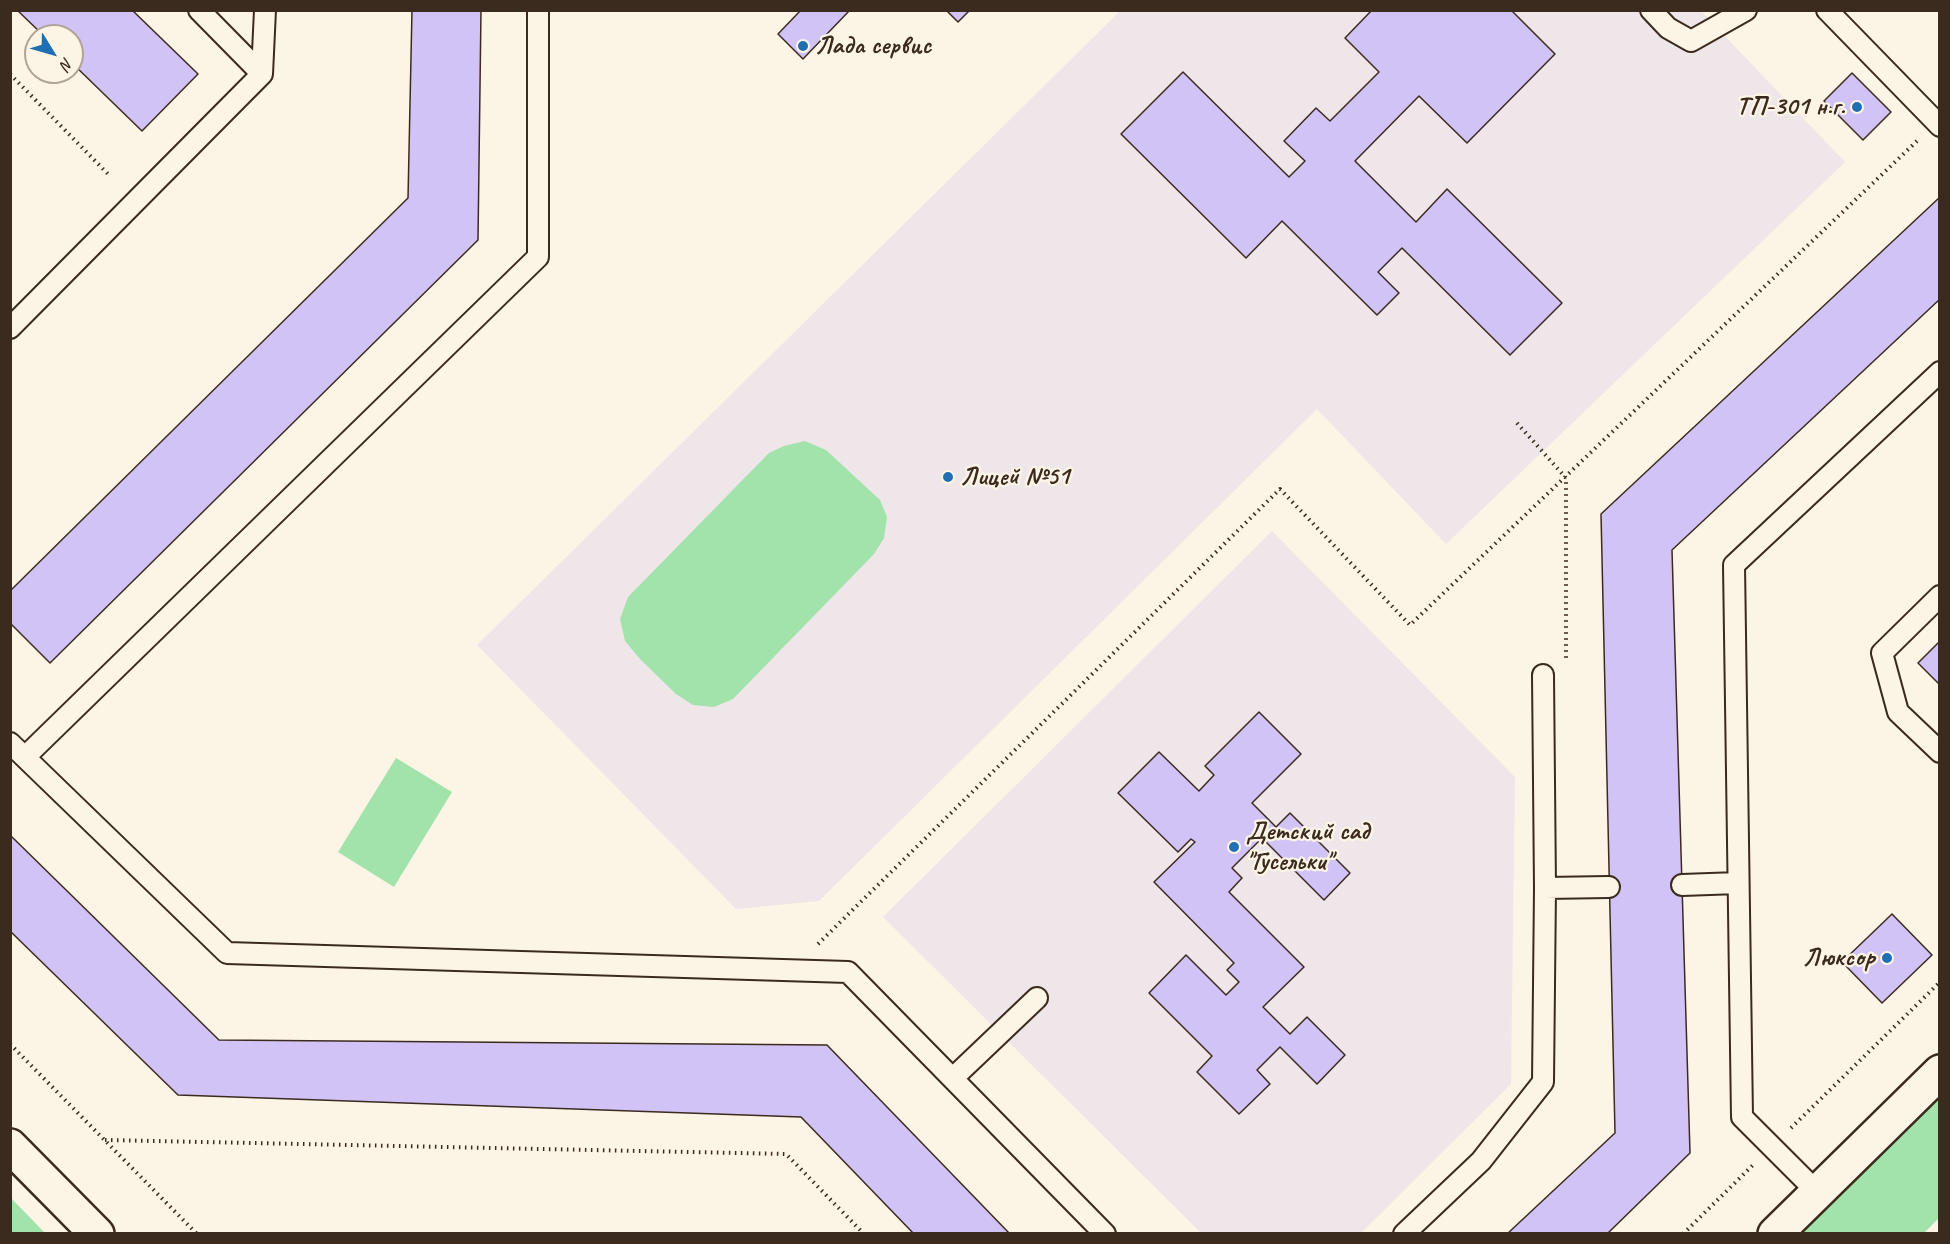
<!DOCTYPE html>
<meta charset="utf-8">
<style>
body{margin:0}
#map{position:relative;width:1950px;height:1244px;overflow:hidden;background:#fcf5e5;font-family:Caveat,sans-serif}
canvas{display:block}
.frame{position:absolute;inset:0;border:12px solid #3b2a1e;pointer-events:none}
.north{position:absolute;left:24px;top:24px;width:60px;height:60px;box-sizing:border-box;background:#fcf5e5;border:2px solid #afa495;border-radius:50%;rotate:127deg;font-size:16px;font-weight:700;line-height:24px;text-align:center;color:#3b2a1e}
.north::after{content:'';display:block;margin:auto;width:21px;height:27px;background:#1f6fb2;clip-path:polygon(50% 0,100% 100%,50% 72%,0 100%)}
</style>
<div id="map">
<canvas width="1950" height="1244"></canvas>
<div class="frame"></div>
<div class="north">N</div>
</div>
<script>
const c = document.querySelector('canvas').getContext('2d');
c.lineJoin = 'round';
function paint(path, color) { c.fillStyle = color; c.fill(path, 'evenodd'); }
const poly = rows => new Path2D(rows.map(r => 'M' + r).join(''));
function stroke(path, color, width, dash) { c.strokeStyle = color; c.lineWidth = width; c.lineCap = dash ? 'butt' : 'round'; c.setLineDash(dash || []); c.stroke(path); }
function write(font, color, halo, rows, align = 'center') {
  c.font = font + ' Caveat,sans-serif'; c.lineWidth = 4.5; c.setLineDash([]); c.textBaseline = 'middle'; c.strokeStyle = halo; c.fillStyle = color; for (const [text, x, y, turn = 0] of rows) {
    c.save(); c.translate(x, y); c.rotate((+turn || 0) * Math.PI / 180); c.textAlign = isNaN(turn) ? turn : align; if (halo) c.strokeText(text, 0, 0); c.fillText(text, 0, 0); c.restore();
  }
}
const built = poly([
 [1120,11,1701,11,1845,162,1446,544,1317,409,819,901,736,909,477,645],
 [1272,531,1515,777,1511,1084,1361,1233,1201,1233,883,917]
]);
const green = poly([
 [805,441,826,450,880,500,887,517,884,538,874,554,733,699,714,707,693,705,676,694,640,659,625,641,620,619,628,597,769,453,784,446],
 [396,758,452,792,394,887,338,852],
 [1939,1095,1939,1218,1924,1233,1800,1234],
 [11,1198,45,1233,11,1233]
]);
const building = poly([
 [17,10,132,10,198,74,142,131,72,63,72,36,44,36,17,10],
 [412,10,481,10,478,240,50,663,10,623,10,591,408,198,412,10],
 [801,10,850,10,803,59,778,34,801,10],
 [946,10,970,10,958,22,946,10],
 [1372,10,1511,10,1555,54,1467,143,1419,96,1355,161,1416,222,1447,189,1562,303,1510,355,1402,248,1378,272,1399,293,1377,315,1282,221,1246,258,1121,134,1183,72,1289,177,1305,161,1284,141,1316,108,1330,121,1379,72,1345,38,1372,10],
 [1852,73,1891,112,1863,140,1824,101,1852,73],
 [1940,197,1940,299,1672,550,1690,1153,1607,1234,1507,1234,1615,1133,1601,514,1940,197],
 [1940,641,1940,685,1918,663,1940,641],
 [1259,712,1301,754,1252,803,1276,827,1290,813,1350,873,1324,900,1262,838,1232,868,1242,878,1229,892,1304,967,1263,1007,1290,1034,1307,1017,1345,1055,1317,1084,1280,1047,1257,1070,1270,1084,1239,1114,1197,1072,1212,1056,1149,993,1186,955,1226,995,1239,982,1227,970,1234,963,1154,882,1195,842,1191,839,1178,852,1118,793,1159,752,1199,791,1214,775,1205,766,1259,712],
 [10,835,219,1040,827,1045,1010,1234,914,1234,801,1117,178,1095,10,931,10,835],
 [1892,914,1932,955,1882,1003,1842,962,1892,914]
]);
const path = poly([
 [10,74,108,174],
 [1517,423,1566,478,1566,658],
 [818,944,1280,489,1410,625,1917,141],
 [10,1044,197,1234],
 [1791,1128,1940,982],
 [105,1140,786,1154,864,1234],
 [1683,1234,1753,1165]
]);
const lane = poly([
 [199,10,262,74],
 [1651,10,1668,28,1691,41,1746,10],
 [1827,10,1940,126],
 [10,328,262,74,265,10],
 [1940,596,1882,653,1898,712,1940,752],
 [10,743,227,953,848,972,1105,1234],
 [25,757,538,257,538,10],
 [1682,885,1738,883],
 [1545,888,1609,887],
 [953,1078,1037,998],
 [1817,1192,1742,1117,1734,565,1940,372],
 [1404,1234,1481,1161,1543,1082,1545,888,1543,675]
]);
const street = poly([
 [10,1146,97,1234],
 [1775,1234,1940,1072]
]);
const markers = [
 [803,46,6,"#1f6fb2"],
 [1857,107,6,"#1f6fb2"],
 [948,477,6,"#1f6fb2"],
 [1234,847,6,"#1f6fb2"],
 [1887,958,6,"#1f6fb2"]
];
const poiNames = [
 ["Лада сервис",815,46],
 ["ТП-301 н.г.",1845,107,"right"],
 ["Лицей №51",960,477],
 ["Детский сад",1246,832],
 ["\"Гусельки\"",1246,862],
 ["Люксор",1875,958,"right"]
];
paint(built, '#efe6ea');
paint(green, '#a2e2ab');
paint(building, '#d1c3f5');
stroke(building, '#3b2a1e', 1.5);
stroke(lane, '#3b2a1e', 24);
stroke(street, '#3b2a1e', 38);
stroke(path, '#3b2a1e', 4, [1.5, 4.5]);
stroke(lane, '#fcf5e5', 20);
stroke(street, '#fcf5e5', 33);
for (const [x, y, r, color] of markers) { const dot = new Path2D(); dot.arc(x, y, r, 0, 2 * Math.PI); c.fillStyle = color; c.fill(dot); stroke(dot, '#fcf5e5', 2); }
write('bold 26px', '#3b2a1e', '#fcf5e5', poiNames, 'left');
</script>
